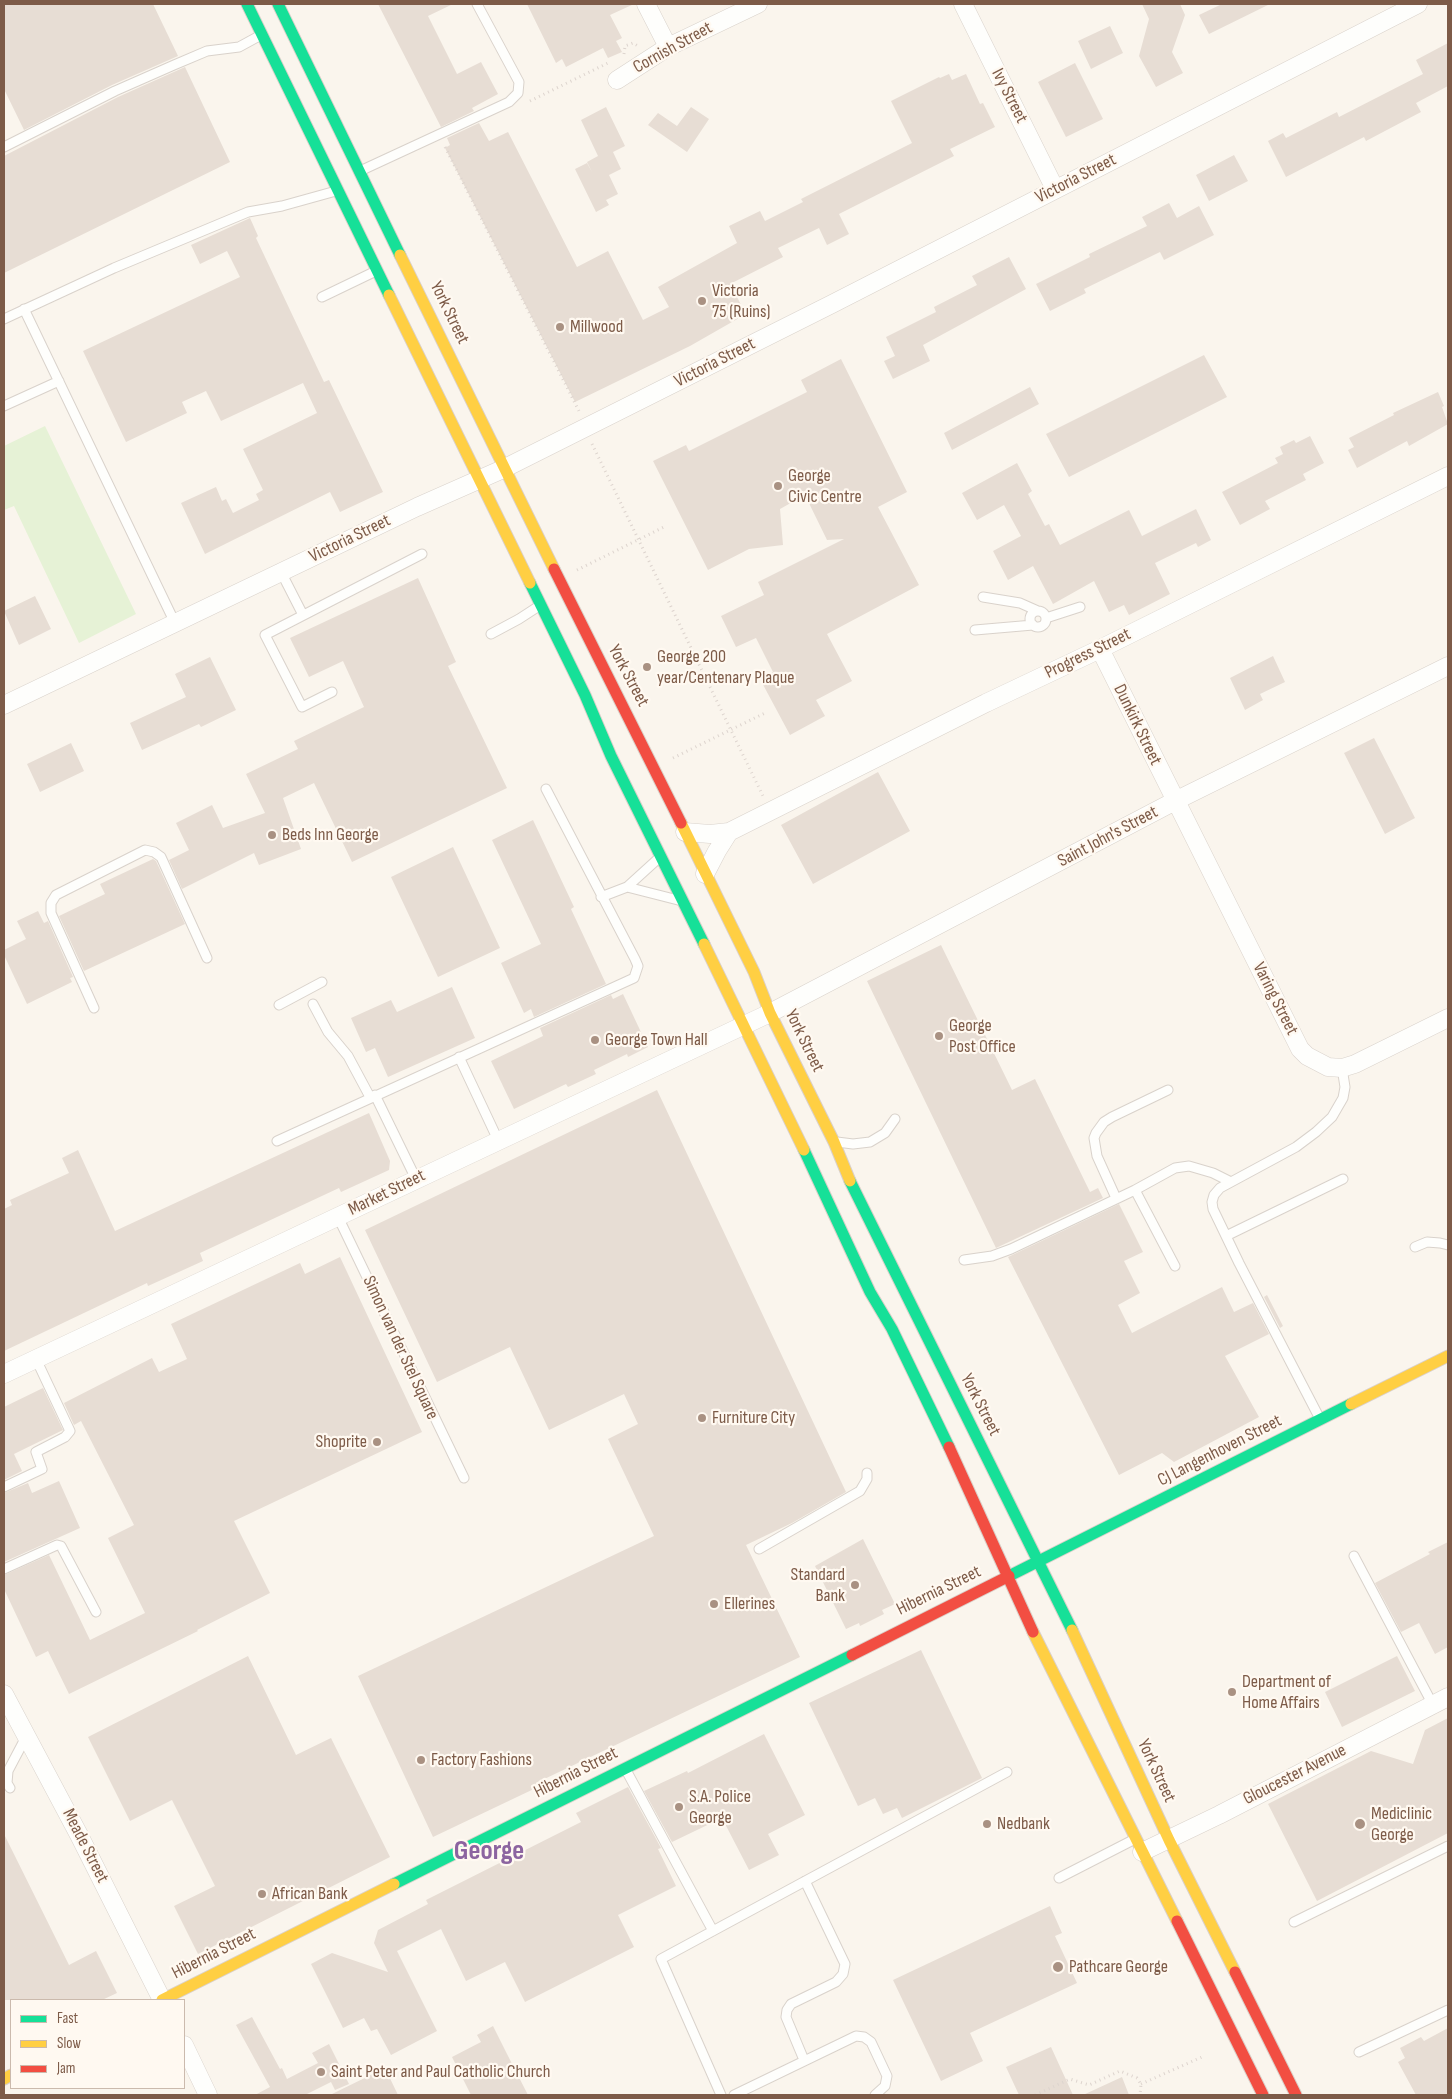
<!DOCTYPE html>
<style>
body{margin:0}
#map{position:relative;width:1452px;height:2099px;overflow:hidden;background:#faf5ed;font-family:"Sofia Sans Condensed",sans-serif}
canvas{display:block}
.frame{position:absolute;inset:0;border:5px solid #7d5b48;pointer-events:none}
.legend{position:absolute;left:10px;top:1999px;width:175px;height:90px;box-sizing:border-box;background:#fff9f1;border:1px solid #cbbaad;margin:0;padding:6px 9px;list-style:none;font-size:15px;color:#7d5b48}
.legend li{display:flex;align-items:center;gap:10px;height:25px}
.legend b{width:25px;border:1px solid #cbbaad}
</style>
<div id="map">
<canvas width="1452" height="2099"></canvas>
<div class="frame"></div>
<ul class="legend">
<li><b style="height:6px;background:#16e098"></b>Fast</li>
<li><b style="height:6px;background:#ffcf43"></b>Slow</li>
<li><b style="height:6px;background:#f24e42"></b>Jam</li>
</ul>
</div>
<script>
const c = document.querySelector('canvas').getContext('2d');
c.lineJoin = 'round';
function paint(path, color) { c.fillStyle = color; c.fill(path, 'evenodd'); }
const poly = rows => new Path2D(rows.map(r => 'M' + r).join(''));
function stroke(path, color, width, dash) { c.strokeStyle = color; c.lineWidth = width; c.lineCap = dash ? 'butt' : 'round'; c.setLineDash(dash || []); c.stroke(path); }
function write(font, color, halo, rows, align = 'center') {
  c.font = font + ' "Sofia Sans Condensed",sans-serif'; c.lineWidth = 4.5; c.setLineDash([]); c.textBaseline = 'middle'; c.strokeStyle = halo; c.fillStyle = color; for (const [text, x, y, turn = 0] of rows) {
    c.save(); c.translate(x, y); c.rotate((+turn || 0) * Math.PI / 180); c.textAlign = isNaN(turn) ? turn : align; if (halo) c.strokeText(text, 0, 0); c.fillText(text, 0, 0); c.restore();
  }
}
const green = poly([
 [45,426,136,614,79,643,14,506,4,510,4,446]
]);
const building = poly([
 [4,4,153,4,178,56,112,85,24,130,4,89],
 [378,4,453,4,428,16,457,74,481,62,498,94,472,108,474,111,441,127],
 [527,4,634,4,610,15,622,38,616,41,622,52,608,58,603,48,566,67,562,59,556,63],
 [1142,4,1180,4,1185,15,1172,52,1183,73,1156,87,1139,56,1149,19],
 [1222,4,1270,4,1209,34,1199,15],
 [1110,26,1123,53,1091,69,1078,41],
 [1448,43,1448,86,1416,103,1421,112,1366,141,1364,137,1286,177,1268,141,1283,133,1286,138,1337,112,1339,117,1423,74,1416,60],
 [1075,63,1103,119,1066,137,1038,82],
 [185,67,230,162,4,273,4,156,118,97],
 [949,74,952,80,966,74,980,104,983,103,995,127,950,149,954,156,839,214,849,234,827,245,819,228,778,248,783,257,730,284,746,314,690,346,575,402,445,148,450,145,447,138,479,123,489,141,508,132,577,267,608,251,643,320,669,307,658,287,737,243,729,226,760,211,765,221,803,202,801,199,912,143,891,101,939,77,940,78],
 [606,107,625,146,613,152,621,169,609,175,618,194,606,200,609,205,596,212,575,169,587,163,592,172,587,162,598,156,581,120],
 [691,107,709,119,687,152,648,125,658,113,677,126],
 [1234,155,1248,181,1209,201,1196,175],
 [1169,203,1177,218,1199,206,1214,235,1164,260,1160,252,1084,289,1086,293,1050,311,1036,284,1090,257,1089,254,1147,226,1142,217],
 [250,218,258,236,256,238,324,382,329,380,383,492,340,512,330,492,205,554,181,503,216,487,222,501,226,499,233,513,259,500,256,494,263,490,243,449,317,413,303,383,221,421,206,391,182,402,187,413,126,442,83,351,240,277,227,251,200,264,191,245],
 [1009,257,1026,289,923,345,930,361,893,379,884,361,895,356,886,337,936,312,934,307,977,285,972,276],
 [1204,355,1227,397,1069,477,1046,434],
 [841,359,907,492,878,507,919,585,827,634,852,681,816,700,825,716,790,735,760,679,773,672,756,638,736,647,721,616,764,595,758,582,844,539,827,540,805,495,780,509,783,545,749,549,708,570,653,461,686,445,689,451,807,392,801,380],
 [1030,387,1039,404,952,450,944,433],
 [1438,392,1444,406,1442,407,1448,424,1409,446,1407,441,1357,468,1348,450,1354,447,1349,438,1394,415,1393,413],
 [1310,436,1324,463,1303,474,1306,480,1265,501,1270,509,1240,525,1222,492,1278,463,1275,458,1283,454,1280,447,1294,440,1296,443],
 [1017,463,1032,491,1028,494,1045,526,1049,524,1060,545,1129,510,1142,536,1196,509,1211,540,1198,547,1196,543,1155,563,1170,594,1129,615,1124,605,1109,612,1094,581,1053,604,1033,566,1008,580,993,551,1021,536,1004,505,977,520,962,493],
 [418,578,456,662,448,666,507,788,352,862,314,783,283,798,301,849,259,865,254,853,182,889,169,860,189,850,176,823,212,805,223,828,265,813,246,774,298,749,294,741,364,707,343,661,309,677,290,638],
 [35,596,51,629,19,645,4,611],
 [1273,656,1285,682,1260,694,1263,700,1245,710,1230,678],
 [210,657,236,710,201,727,199,724,142,750,130,723,186,697,175,674],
 [1374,738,1415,818,1385,834,1344,753],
 [71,743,84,771,40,792,27,764],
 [878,772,910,831,813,884,781,825],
 [533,820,574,907,571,909,606,984,534,1017,531,1009,524,1013,501,963,541,944,492,840],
 [453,847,500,948,438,977,391,877],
 [153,859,156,861,185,924,84,971,59,916,105,894,100,884],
 [38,911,44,923,48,921,73,977,70,978,72,982,27,1004,4,955,4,950,26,939,17,921],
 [941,945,1012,1090,1035,1079,1090,1192,1098,1188,1103,1198,996,1248,867,981],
 [452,987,475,1038,388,1077,375,1048,366,1052,351,1018,391,1000,397,1012],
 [623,994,648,1047,628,1057,627,1054,594,1070,596,1074,568,1087,566,1084,514,1109,491,1061,543,1036,540,1028,611,995,613,999],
 [657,1090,846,1492,792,1523,746,1545,800,1657,536,1783,538,1787,433,1837,358,1676,654,1536,608,1439,638,1424,624,1394,549,1430,510,1347,437,1382,365,1230],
 [369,1113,390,1161,389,1170,341,1192,339,1188,200,1253,203,1261,148,1286,147,1283,4,1351,4,1209,12,1205,10,1200,69,1173,62,1158,78,1150,115,1231],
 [1119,1204,1143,1252,1124,1261,1140,1293,1118,1305,1132,1333,1222,1287,1234,1312,1253,1303,1269,1334,1225,1356,1259,1417,1174,1462,1162,1453,1119,1475,1008,1257],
 [340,1257,422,1432,234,1521,270,1593,197,1630,198,1631,69,1694,48,1651,36,1657,4,1589,4,1575,49,1555,90,1640,145,1613,108,1538,134,1525,81,1421,74,1425,64,1403,152,1358,159,1372,187,1359,171,1324,300,1263,305,1274],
 [1267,1295,1283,1326,1280,1328,1264,1297],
 [43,1388,63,1430,14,1454,22,1471,4,1480,4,1407],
 [59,1481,80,1528,4,1562,4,1493,28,1483,32,1493],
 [863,1539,895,1604,882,1610,884,1614,860,1626,859,1623,846,1629,815,1566],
 [1448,1542,1448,1647,1435,1654,1419,1623,1401,1632,1375,1583,1430,1554,1428,1552],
 [921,1650,982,1778,902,1818,897,1808,883,1814,875,1798,858,1806,809,1703],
 [248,1656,296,1755,331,1738,390,1857,198,1954,174,1906,215,1886,172,1800,130,1821,88,1737],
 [1397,1656,1415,1691,1342,1727,1325,1692],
 [1448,1718,1448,1833,1317,1901,1268,1804,1371,1751,1413,1764,1425,1730],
 [764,1734,805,1815,768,1834,779,1855,749,1870,722,1818,672,1842,644,1791,687,1771,688,1773],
 [628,1787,661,1848,658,1849,676,1886,618,1915,634,1947,525,2002,505,1962,466,1981,441,1929,397,1951,437,2031,391,2055,377,2029,371,2031,364,2018,343,2028,311,1964,332,1953,388,1972,374,1943,378,1930,428,1904,426,1900,581,1822,576,1813],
 [4,1834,69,1965,96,1951,117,1993,102,2000,4,2000],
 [1050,1906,1062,1933,1055,1936,1077,1983,970,2033,983,2061,941,2081,893,1980],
 [252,2017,280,2069,282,2068,287,2079,318,2063,312,2053,329,2044,349,2084,335,2090,331,2082,305,2095,255,2095,270,2087,236,2025],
 [493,2026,507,2054,528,2095,471,2095,452,2057,481,2042,477,2035],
 [1448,2028,1448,2095,1416,2095,1398,2062,1405,2058,1400,2048,1421,2037,1424,2041],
 [1051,2047,1073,2095,1019,2095,1006,2067],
 [385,2068,398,2095,330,2095],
 [1122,2077,1129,2095,1083,2095]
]);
const path = poly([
 [624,54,625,46,633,43,638,46],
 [530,101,608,63],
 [445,147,579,411],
 [592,444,763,796],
 [577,570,666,526],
 [673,758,767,712],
 [1141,2084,1202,2057],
 [1035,2095,1070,2079,1089,2085,1120,2071,1137,2078,1141,2084,1140,2095]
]);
const lane = poly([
 [4,147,115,91,174,65,207,51,239,47,261,35],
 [360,171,509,102,518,93,519,82,477,4],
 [322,297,376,271],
 [24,309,175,623],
 [4,319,114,268,248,212,282,206,336,191],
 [4,406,59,381],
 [281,572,303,615],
 [983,597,1020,603,1038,611],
 '1030 619a8 8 0 1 1 16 0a8 8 0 1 1-16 0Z',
 [1046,618,1080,607],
 [975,630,1033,625],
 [491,634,519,619,539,606],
 [332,692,302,707,265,635,422,554],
 [627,887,678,900],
 [601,897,627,887,660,857],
 [313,1004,328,1032,348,1056,370,1097],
 [279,1005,322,982],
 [94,1008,51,913,51,903,56,895,145,850,154,852,161,857,207,958],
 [459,1057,498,1140],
 [375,1095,416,1179],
 [277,1141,634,978,638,966,635,959,546,789],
 [837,1142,853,1144,870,1142,885,1133,895,1119],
 [1135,1190,1175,1168,1189,1166,1213,1173,1231,1182],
 [1116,1198,1097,1156,1094,1138,1096,1133,1104,1122,1112,1117,1168,1090],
 [338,1217,464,1478],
 [1226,1236,1343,1179],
 [1415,1247,1427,1242,1440,1243,1448,1245],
 [964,1260,992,1256,1011,1249,1135,1190,1175,1266],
 [1320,1419,1239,1263,1213,1209,1212,1202,1214,1195,1220,1188,1296,1147,1316,1132,1332,1117,1343,1098,1345,1087,1342,1068],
 [4,1487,42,1469,36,1452,65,1437,70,1431,36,1359],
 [759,1549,860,1491,867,1479,867,1473],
 [1354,1556,1433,1705],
 [4,1569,57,1545,61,1546,96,1612],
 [626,1770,713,1931],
 [10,1788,7,1783,8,1771,27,1735],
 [1059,1878,1135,1839],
 [1294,1922,1448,1846],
 [1359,2052,1448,2010],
 [804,2060,786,2017,787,2010,791,2004,836,1982,843,1974,845,1964,805,1881],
 [721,2095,661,1959,1007,1772],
 [734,2095,856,2036,864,2037,871,2042,887,2076,885,2086,875,2095]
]);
const street = poly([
 [646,4,668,47],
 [963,4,1055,189],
 [617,80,668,47,758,4],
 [1100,649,1300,1049,1307,1056,1328,1067,1342,1068,1355,1064,1448,1018],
 [4,705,417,507,503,469,832,304,1418,4],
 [685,832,710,834,729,832,986,703,1100,649,1448,476],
 [705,874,717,851,729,832],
 [4,1374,770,1013,1175,801,1448,666],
 [4,1694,79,1835,162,2000],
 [1142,1852,1219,1815,1448,1697],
 [184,2045,208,2095]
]);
const fast = poly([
 [247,4,389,295],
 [278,4,400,255],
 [530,583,585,695,611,756,704,944],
 [804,1150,870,1292,892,1329,949,1447],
 [850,1181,1072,1630],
 [1009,1576,1351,1404],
 [394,1884,852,1655]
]);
const slow = poly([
 [400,255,554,569],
 [389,295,530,583],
 [681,823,754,972,770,1013,834,1142,850,1181],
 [704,944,804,1150],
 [1351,1404,1448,1356],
 [1072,1630,1169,1840,1235,1972],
 [1033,1632,1177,1921],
 [162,2000,394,1884],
 [4,2079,11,2075]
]);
const jam = poly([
 [554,569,681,823],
 [949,1447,1033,1632],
 [852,1655,1009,1576],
 [1177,1921,1263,2095],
 [1235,1972,1296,2095]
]);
const markers = [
 [702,301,5,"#a99182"],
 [560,327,5,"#a99182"],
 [778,486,5,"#a99182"],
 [647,667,5,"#a99182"],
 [272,835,5,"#a99182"],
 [939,1036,5,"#a99182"],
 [595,1040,5,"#a99182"],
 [702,1418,5,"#a99182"],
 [377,1442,5,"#a99182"],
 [855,1585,5,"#a99182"],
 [714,1604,5,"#a99182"],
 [1232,1692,5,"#a99182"],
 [421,1760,5,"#a99182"],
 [679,1807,5,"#a99182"],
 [987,1824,5,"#a99182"],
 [1360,1824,6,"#a99182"],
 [262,1894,5,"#a99182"],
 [1058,1967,6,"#a99182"],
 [321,2072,5,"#a99182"]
];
const streetNames = [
 ["Cornish Street",673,48,-29],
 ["Ivy Street",1009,96,63],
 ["Victoria Street",1076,179,-27],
 ["York Street",449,313,64],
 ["Victoria Street",715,363,-27],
 ["Victoria Street",350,539,-26],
 ["Progress Street",1088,654,-26],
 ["York Street",628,676,62],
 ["Dunkirk Street",1137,725,64],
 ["Saint John's Street",1108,837,-28],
 ["Varing Street",1275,999,63],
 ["York Street",804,1041,64],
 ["Market Street",387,1193,-26],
 ["Simon van der Stel Square",400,1348,65],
 ["York Street",980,1405,63],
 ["CJ Langenhoven Street",1220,1451,-27],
 ["Hibernia Street",939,1591,-26],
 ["York Street",1156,1771,65],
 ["Hibernia Street",576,1773,-27],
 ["Gloucester Avenue",1295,1775,-27],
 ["Meade Street",85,1846,63],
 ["Hibernia Street",214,1954,-27]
];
const poiNames = [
 ["Victoria",712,291],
 ["75 (Ruins)",712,312],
 ["Millwood",570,327],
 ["George",788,476],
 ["Civic Centre",788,497],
 ["George 200",657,657],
 ["year/Centenary Plaque",657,678],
 ["Beds Inn George",282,835],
 ["George",949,1026],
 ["Post Office",949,1047],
 ["George Town Hall",605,1040],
 ["Furniture City",712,1418],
 ["Shoprite",367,1442,"right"],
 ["Standard",845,1575,"right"],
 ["Bank",845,1596,"right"],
 ["Ellerines",724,1604],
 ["Department of",1242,1682],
 ["Home Affairs",1242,1703],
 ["Factory Fashions",431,1760],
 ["S.A. Police",689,1797],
 ["George",689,1818],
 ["Mediclinic",1371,1814],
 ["George",1371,1835],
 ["Nedbank",997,1824],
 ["African Bank",272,1894],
 ["Pathcare George",1069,1967],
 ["Saint Peter and Paul Catholic Church",331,2072]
];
const townNames = [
 ["George",489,1852]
];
paint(green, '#e6f2d6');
paint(building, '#e7ddd4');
stroke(lane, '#d9d2cb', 11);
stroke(street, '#d9d2cb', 19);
stroke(fast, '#dad0c9', 13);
stroke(slow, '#dad0c9', 13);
stroke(jam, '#dad0c9', 13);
stroke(path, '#ddd4ce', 3, [1, 4]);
stroke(lane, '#fefefc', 9);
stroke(street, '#fefefc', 18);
stroke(fast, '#16e098', 11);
stroke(slow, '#ffcf43', 11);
stroke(jam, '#f24e42', 11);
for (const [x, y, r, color] of markers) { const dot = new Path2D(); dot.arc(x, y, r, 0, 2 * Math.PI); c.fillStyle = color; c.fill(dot); stroke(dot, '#fff9f1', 2); }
write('18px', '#7d5b48', '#fff9f1', streetNames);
write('18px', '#7d5b48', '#fff9f1', poiNames, 'left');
write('bold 28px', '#8c64a0', '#fff9f1', townNames);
</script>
